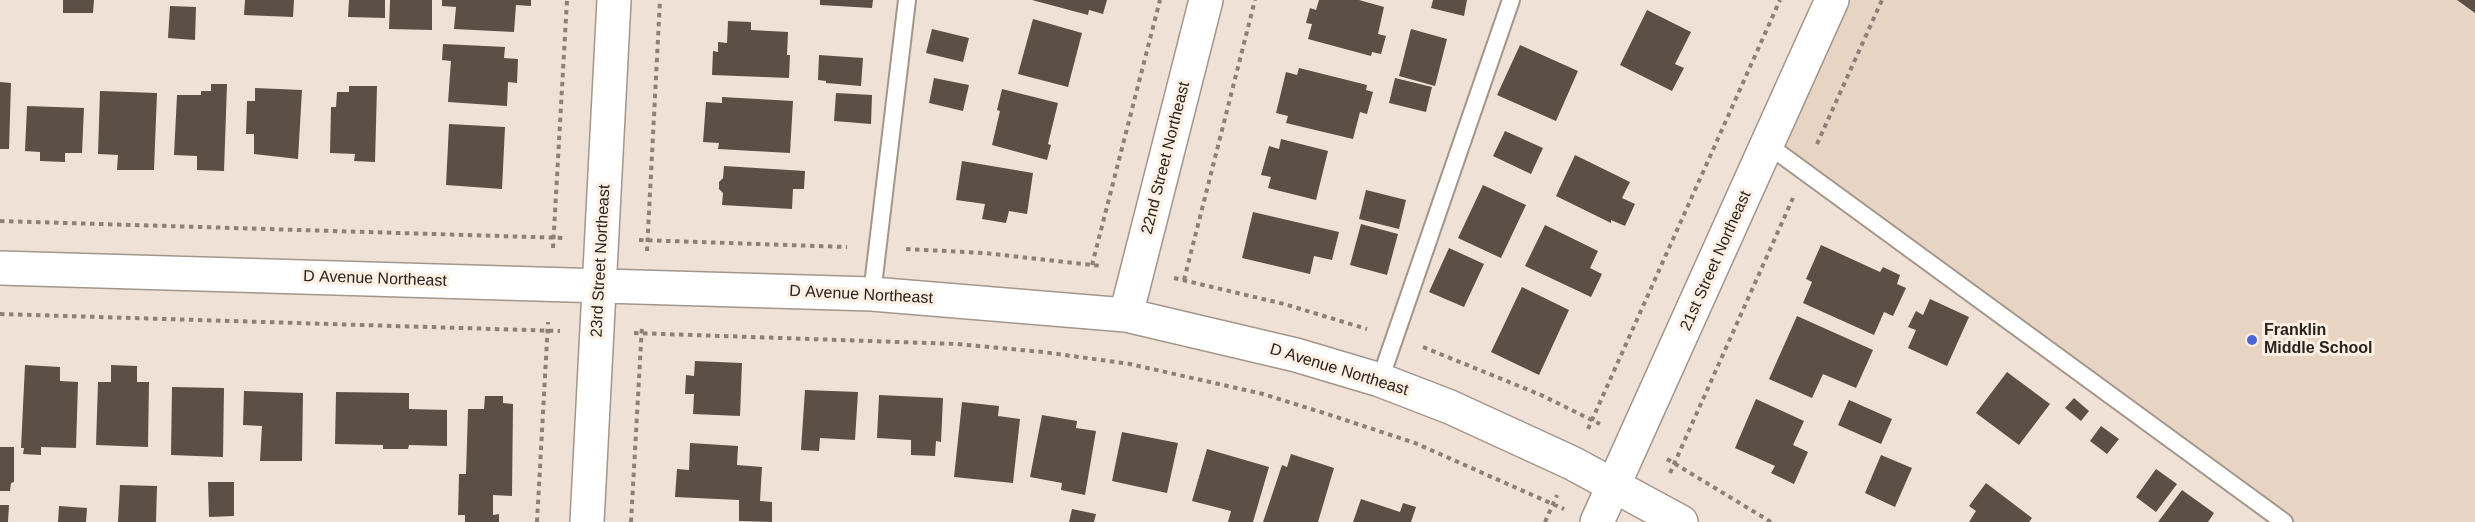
<!DOCTYPE html>
<style>
body{margin:0}
canvas{display:block;background:#efe1d5}
</style>
<canvas width="2475" height="522"></canvas>
<script>
const c = document.querySelector('canvas').getContext('2d');
c.lineJoin = 'round';
function paint(path, color) { c.fillStyle = color; c.fill(path, 'evenodd'); }
const poly = rows => new Path2D(rows.map(r => 'M' + r).join(''));
function stroke(path, color, width, dash) { c.strokeStyle = color; c.lineWidth = width; c.lineCap = dash ? 'butt' : 'round'; c.setLineDash(dash || []); c.stroke(path); }
function write(font, color, halo, rows, align = 'center') {
  c.font = font + ' Arial,sans-serif'; c.lineWidth = 6; c.setLineDash([]); c.textBaseline = 'middle'; c.strokeStyle = halo; c.fillStyle = color; for (const [text, x, y, turn = 0] of rows) {
    c.save(); c.translate(x, y); c.rotate((+turn || 0) * Math.PI / 180); c.textAlign = isNaN(turn) ? turn : align; if (halo) c.strokeText(text, 0, 0); c.fillText(text, 0, 0); c.restore();
  }
}
const built = poly([
 [1840,0,2475,0,2475,522,2281,522,1777,158]
]);
const building = poly([
 [63,0,94,0,93,13,63,13],
 [245,0,294,0,293,17,244,15],
 [349,0,385,0,385,18,348,17],
 [390,0,432,0,432,30,389,29],
 [442,0,531,0,531,6,516,5,514,32,454,29,456,7,442,6],
 [820,0,873,0,872,8,820,5],
 [1032,0,1107,0,1103,14,1089,10,1088,15],
 [1319,0,1359,0,1384,7,1378,34,1386,36,1381,54,1372,52,1371,56,1308,39,1312,24,1306,23,1310,8,1316,10],
 [1433,0,1467,0,1464,16,1431,8],
 [2457,0,2475,0,2475,13],
 [170,6,196,7,195,40,168,38],
 [1647,10,1691,32,1675,64,1684,68,1672,91,1620,65],
 [1033,19,1082,33,1068,87,1018,74],
 [728,21,751,22,751,30,788,32,787,55,790,55,789,78,712,75,713,51,718,52,718,42,727,43],
 [932,29,969,38,963,62,926,53],
 [1411,29,1447,39,1435,86,1399,76],
 [443,44,505,47,504,58,518,59,517,83,508,82,507,106,448,102,451,61,442,60],
 [1520,45,1578,71,1556,121,1497,95],
 [819,55,863,58,861,86,826,83,826,81,818,80],
 [1299,68,1367,85,1366,90,1373,92,1367,114,1360,112,1353,139,1286,123,1288,116,1276,113,1286,72,1297,75],
 [934,78,969,85,963,111,929,103],
 [1395,78,1432,87,1426,112,1389,103],
 [0,82,11,83,9,149,0,149],
 [211,84,227,84,224,171,197,170,197,156,174,155,177,95,201,95,201,91,211,91],
 [349,86,377,86,375,162,354,161,355,154,330,153,331,107,336,107,337,92,349,92],
 [255,88,302,90,298,159,254,154,254,134,246,134,247,101,255,101],
 [1002,89,1058,103,1048,144,1051,145,1047,160,992,145,1000,111,997,110],
 [100,91,157,93,154,170,117,170,118,155,98,154],
 [836,93,872,95,871,124,834,121],
 [722,97,793,101,790,153,718,149,719,143,703,142,706,102,722,103],
 [27,106,84,108,82,153,65,153,65,162,40,161,40,152,25,151],
 [449,124,505,127,502,189,446,185],
 [1505,131,1543,148,1531,174,1493,156],
 [1281,139,1328,151,1316,200,1268,188,1271,177,1261,175,1269,146,1279,149],
 [1575,155,1630,182,1622,198,1635,204,1625,226,1611,220,1611,223,1556,196],
 [962,161,1033,173,1027,214,1009,211,1006,223,982,219,985,204,956,200],
 [724,166,805,171,804,189,793,189,792,209,722,205,723,193,719,189,719,182,723,178],
 [1483,185,1526,205,1501,258,1458,238],
 [1366,190,1406,200,1399,229,1359,219],
 [1253,212,1339,232,1332,260,1314,256,1310,274,1242,258],
 [1361,224,1398,234,1387,275,1350,265],
 [1545,225,1598,251,1590,268,1602,274,1591,297,1525,266],
 [1821,245,1880,272,1883,267,1900,275,1897,284,1906,288,1893,316,1884,312,1874,335,1803,303,1812,282,1806,279],
 [1449,248,1484,264,1464,307,1429,292],
 [1522,287,1569,310,1539,375,1491,352],
 [1930,299,1969,317,1947,366,1908,348,1916,330,1908,327,1916,311,1923,315],
 [1797,316,1873,350,1856,388,1823,374,1812,398,1769,379],
 [695,361,742,363,740,416,693,414,694,394,685,394,686,375,694,376],
 [25,365,60,367,60,381,78,382,76,448,41,447,41,455,23,454,24,448,21,448],
 [111,365,137,366,137,382,149,382,148,447,96,445,98,382,111,382],
 [2007,372,2050,404,2019,445,1976,413],
 [172,387,224,388,223,457,171,455],
 [805,390,858,392,855,440,820,438,819,451,801,450],
 [244,391,303,393,302,461,260,461,262,426,243,425],
 [336,392,409,393,409,409,447,410,447,446,409,445,408,449,383,449,383,445,335,444],
 [879,395,943,398,941,442,936,441,935,456,911,455,911,440,877,438],
 [485,396,503,396,503,403,513,404,512,496,493,495,493,515,499,514,499,522,465,522,465,515,458,515,459,474,466,474,468,409,484,409],
 [2074,398,2089,411,2081,421,2065,408],
 [1756,399,1804,421,1793,445,1808,452,1794,484,1771,473,1775,466,1735,448],
 [1849,400,1892,419,1881,444,1838,425],
 [962,402,999,406,998,416,1020,419,1013,483,954,477],
 [1042,415,1077,421,1076,428,1096,431,1085,495,1061,490,1062,483,1030,477],
 [2101,426,2119,439,2107,454,2090,441],
 [1122,432,1178,443,1167,493,1112,481],
 [690,443,738,446,737,465,762,467,760,501,772,502,772,522,739,521,739,500,675,497,677,469,689,470],
 [0,447,14,447,14,482,11,483,10,491,0,491],
 [1207,449,1269,467,1253,522,1228,522,1231,511,1192,501],
 [1291,454,1334,468,1318,522,1263,522,1282,465,1287,467],
 [1881,455,1912,468,1895,507,1865,493],
 [2156,469,2177,484,2156,512,2136,497],
 [208,482,234,482,234,516,209,517],
 [1986,483,2032,518,2029,522,1969,522,1976,511,1969,506],
 [120,485,157,486,156,522,118,522],
 [2182,490,2214,513,2208,522,2158,522],
 [1361,499,1400,512,1403,503,1416,507,1411,522,1353,522],
 [0,505,9,505,8,522,0,522],
 [59,506,87,508,86,522,58,522],
 [1072,509,1096,514,1094,522,1069,522]
]);
const path = poly([
 [1817,144,1882,0],
 [0,221,566,238],
 [639,240,847,247],
 [553,248,567,0],
 [906,249,984,253,1102,266],
 [647,251,660,0],
 [1092,265,1160,0],
 [1174,278,1284,304,1367,329],
 [1184,280,1255,0],
 [0,314,560,331],
 [634,333,957,344,1043,352,1130,364,1263,394,1327,414,1415,443,1564,509],
 [1423,347,1541,395,1600,424],
 [1588,429,1780,0],
 [1667,459,1771,522],
 [1670,473,1793,198],
 [537,522,548,322],
 [631,522,642,325],
 [1545,522,1557,495]
]);
const service = poly([
 [1768,145,2284,522],
 [872,294,907,0],
 [1380,380,1511,0]
]);
const minor = poly([
 [0,268,872,294,1126,315,1296,355,1380,380,1450,407,1572,463,1681,522],
 [1126,315,1206,0],
 [587,522,614,0],
 [1597,522,1832,0]
]);
const markers = [
 [2252,340,6,"#4a65d9"]
];
const streetNames = [
 ["22nd Street Northeast",1166,158,-76],
 ["23rd Street Northeast",601,261,-87],
 ["21st Street Northeast",1716,261,-66],
 ["D Avenue Northeast",375,279,2],
 ["D Avenue Northeast",861,295,3],
 ["D Avenue Northeast",1339,370,17]
];
const poiNames = [
 ["Franklin",2264,331],
 ["Middle School",2264,349]
];
paint(built, '#e8d4c3');
paint(building, '#5c5046');
stroke(service, '#a3968a', 20);
stroke(minor, '#a3968a', 36);
stroke(path, '#8b8179', 4, [4.5, 4.5]);
stroke(service, '#fff', 16);
stroke(minor, '#fff', 33);
for (const [x, y, r, color] of markers) { const dot = new Path2D(); dot.arc(x, y, r, 0, 2 * Math.PI); c.fillStyle = color; c.fill(dot); stroke(dot, '#fdefe2', 2); }
write('16px', '#28231e', '#fdefe2', streetNames);
write('bold 16px', '#28231e', '#fdefe2', poiNames, 'left');
</script>
